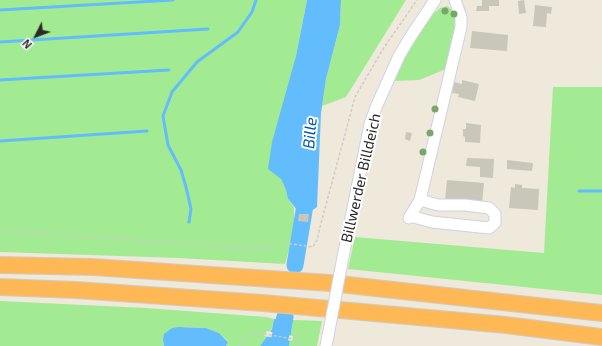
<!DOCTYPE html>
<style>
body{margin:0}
#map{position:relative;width:602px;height:346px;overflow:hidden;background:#eee9db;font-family:"Exo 2",sans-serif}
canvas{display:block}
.north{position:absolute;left:16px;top:16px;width:40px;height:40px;-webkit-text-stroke:3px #fff;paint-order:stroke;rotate:228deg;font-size:11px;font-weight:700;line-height:16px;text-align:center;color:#2b2b2b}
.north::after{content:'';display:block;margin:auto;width:14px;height:18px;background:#2b2b2b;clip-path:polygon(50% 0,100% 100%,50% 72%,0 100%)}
</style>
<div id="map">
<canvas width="602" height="346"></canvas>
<div class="north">N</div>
</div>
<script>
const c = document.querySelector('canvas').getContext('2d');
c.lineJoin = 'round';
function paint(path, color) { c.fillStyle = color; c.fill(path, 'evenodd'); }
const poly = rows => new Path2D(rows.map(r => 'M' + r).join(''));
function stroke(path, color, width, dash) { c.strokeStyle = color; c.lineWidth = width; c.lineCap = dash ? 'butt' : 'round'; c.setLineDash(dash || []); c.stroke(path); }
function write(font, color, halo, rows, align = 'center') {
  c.font = font + ' "Exo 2",sans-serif'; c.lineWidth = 4; c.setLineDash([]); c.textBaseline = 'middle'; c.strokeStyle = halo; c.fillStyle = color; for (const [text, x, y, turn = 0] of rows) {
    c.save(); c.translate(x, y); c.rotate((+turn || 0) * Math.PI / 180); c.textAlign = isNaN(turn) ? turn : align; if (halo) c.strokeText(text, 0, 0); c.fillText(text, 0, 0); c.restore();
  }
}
const green = poly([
 [0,0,307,0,296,56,281,179,286,190,288,199,294,207,294,231,285,264,179,258,0,252],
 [341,0,406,0,346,97,322,106,326,79,340,25],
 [447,6,452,10,457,18,446,69,419,80,394,81,409,50,433,14,440,8],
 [553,87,602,87,602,295,348,269,355,237,544,253],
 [0,301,146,308,266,317,274,319,272,328,260,346,226,346,228,341,219,333,206,328,187,327,179,327,163,340,164,346,0,346],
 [293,320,322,321,317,346,289,346]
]);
const water = poly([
 [307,0,341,0,340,25,326,79,321,113,317,207,310,212,298,211,288,199,286,190,281,179,268,169,272,142,296,56],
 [274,319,293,320,289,346,260,346,272,329],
 [179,327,206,328,219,333,228,342,226,346,164,346,163,340,164,334,172,328]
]);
const pier = poly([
 [267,331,293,336,292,341,264,336]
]);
const stream = poly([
 [0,10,173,0],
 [0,42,208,29],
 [0,80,169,70],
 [0,141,147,131],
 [579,191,602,191],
 [189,222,191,209,186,187,181,170,168,145,163,116,172,92,197,62,238,32,252,12,256,0]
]);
const river = poly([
 [295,265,304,211,305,189],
 [278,346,285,317]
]);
const building = poly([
 [482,0,499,0,499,6,489,6,489,11,476,11,477,6,482,6],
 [524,0,526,13,519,14,518,1],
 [535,5,552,7,551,14,547,13,546,27,533,26],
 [472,31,508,35,507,51,470,48],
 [462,80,479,84,475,101,458,97,459,94,452,93,454,82,462,84],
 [466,123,481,125,480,143,465,142,465,137,463,136,463,129,466,129],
 [406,132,412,133,410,141,405,139],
 [467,158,494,159,493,178,480,177,480,167,466,166],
 [507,160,533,163,532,171,507,169],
 [447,180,484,183,482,203,445,200],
 [515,184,522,185,522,188,539,189,538,210,509,208,511,187,515,188],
 [299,214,309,214,308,222,298,221]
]);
const path = poly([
 [0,230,245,248,267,247,284,243,313,247,317,240,320,227,355,97,383,49,417,0],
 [239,346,246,337,257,333,295,339,298,344,298,346]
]);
const minor = poly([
 [410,216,432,222,489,228,495,223,495,214,489,208,465,205,438,205,420,200],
 [409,218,420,200,461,27,461,17,455,0],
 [343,257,370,124,377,105,399,56,411,36,435,0],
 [326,346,328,336]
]);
const highway = poly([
 [0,265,93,267,330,283,602,313],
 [0,287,76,290,263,303,506,325,602,337]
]);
const minorBridge = poly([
 [328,336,343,257]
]);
const trees = [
 [445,11],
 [454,14],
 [435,109],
 [430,133],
 [423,152]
];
const streetNames = [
 ["Billwerder Billdeich",361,178,-77]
];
const waterNames = [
 ["Bille",310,133,-85]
];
paint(green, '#a3eb92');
paint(water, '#63bcfc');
paint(pier, '#eee9db');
stroke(stream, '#63bcfc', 3);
stroke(river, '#63bcfc', 17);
paint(building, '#c9c7ba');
stroke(minor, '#d0d1e5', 13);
stroke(highway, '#ccc', 18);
stroke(path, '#ccc', 1.5, [3, 2]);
stroke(minor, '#fff', 11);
stroke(highway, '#ffb856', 16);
stroke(minorBridge, '#d0d1e5', 13, []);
stroke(minorBridge, '#fff', 11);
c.fillStyle = '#78a76c';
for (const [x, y] of trees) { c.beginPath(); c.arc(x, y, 3.5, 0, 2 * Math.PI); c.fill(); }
write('15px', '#2b2b2b', '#fff', streetNames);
write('italic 16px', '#0056aa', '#fff', waterNames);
</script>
